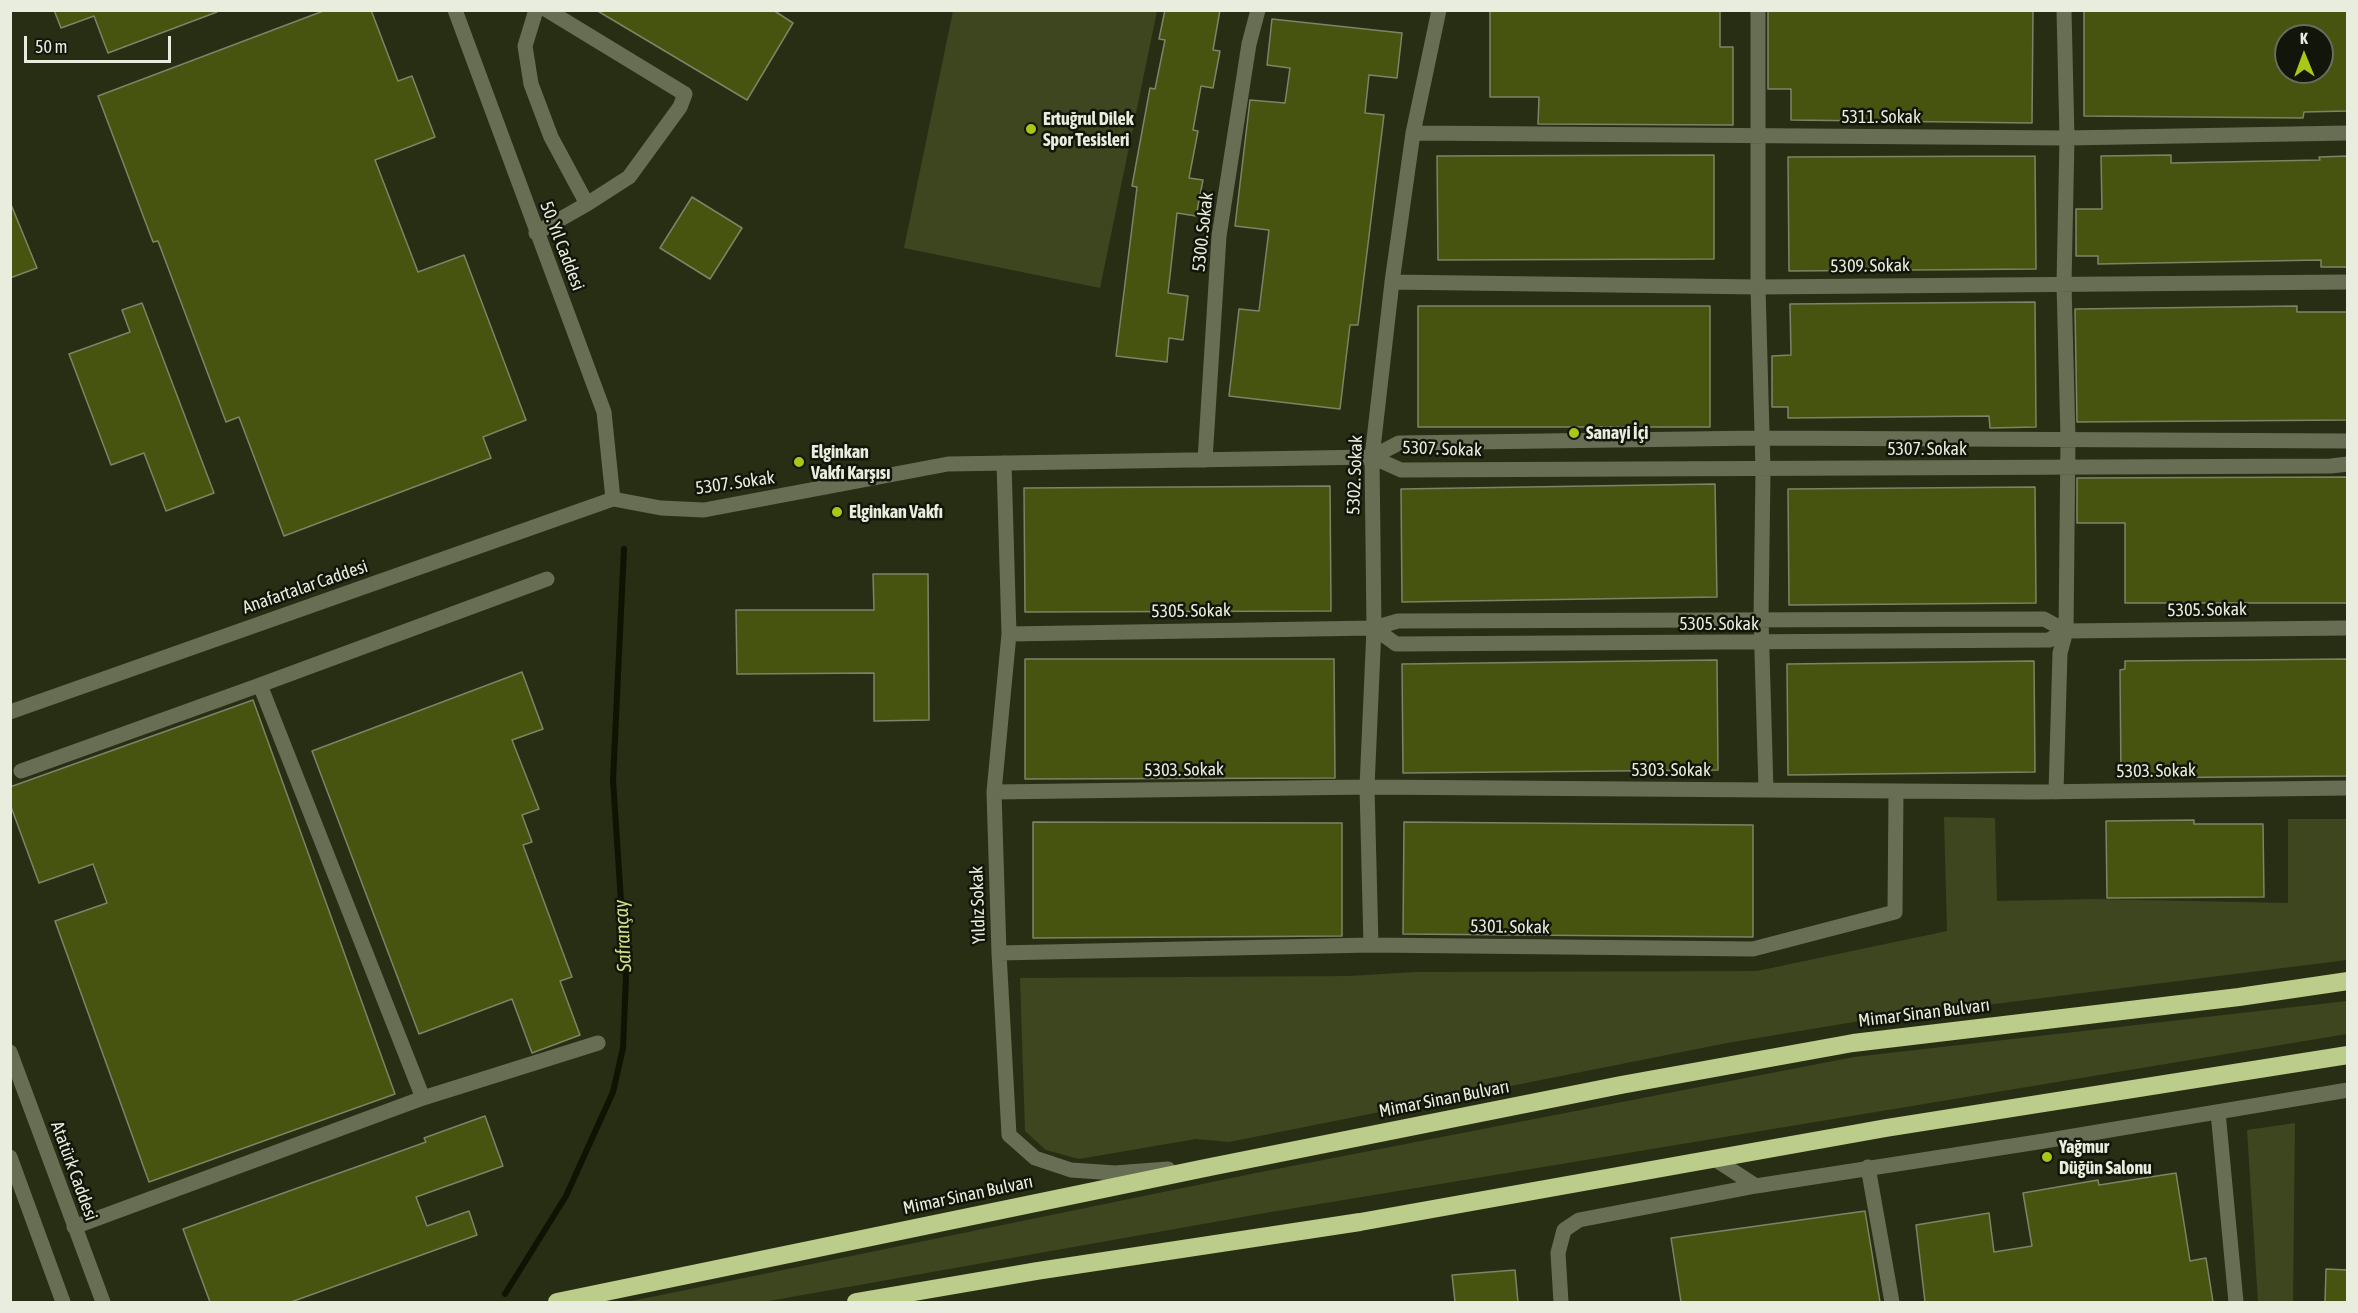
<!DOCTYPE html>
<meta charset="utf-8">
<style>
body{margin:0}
#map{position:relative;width:2358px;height:1313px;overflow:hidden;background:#282e14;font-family:"Asap Condensed",sans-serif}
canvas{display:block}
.frame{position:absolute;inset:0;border:12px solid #e9eddd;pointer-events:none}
.north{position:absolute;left:2274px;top:24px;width:60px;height:60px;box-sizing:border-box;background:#12150a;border:2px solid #686b5e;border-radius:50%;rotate:359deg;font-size:16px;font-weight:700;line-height:24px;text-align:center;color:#e9eddd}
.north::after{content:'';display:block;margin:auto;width:21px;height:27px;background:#aac717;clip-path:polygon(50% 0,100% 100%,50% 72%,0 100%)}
.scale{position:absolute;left:24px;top:36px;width:147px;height:27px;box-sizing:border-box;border:3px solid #e9eddd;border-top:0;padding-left:8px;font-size:18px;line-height:21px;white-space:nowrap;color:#e9eddd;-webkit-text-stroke:4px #12150a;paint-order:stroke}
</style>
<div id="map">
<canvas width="2358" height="1313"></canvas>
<div class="frame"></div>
<div class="north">K</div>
<div class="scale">50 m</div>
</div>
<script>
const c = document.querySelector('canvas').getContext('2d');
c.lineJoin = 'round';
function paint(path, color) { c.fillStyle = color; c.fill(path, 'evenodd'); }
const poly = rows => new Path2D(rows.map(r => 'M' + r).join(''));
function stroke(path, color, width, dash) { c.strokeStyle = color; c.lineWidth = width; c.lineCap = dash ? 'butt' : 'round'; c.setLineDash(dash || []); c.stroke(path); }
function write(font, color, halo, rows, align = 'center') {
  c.font = font + ' "Asap Condensed",sans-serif'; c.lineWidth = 5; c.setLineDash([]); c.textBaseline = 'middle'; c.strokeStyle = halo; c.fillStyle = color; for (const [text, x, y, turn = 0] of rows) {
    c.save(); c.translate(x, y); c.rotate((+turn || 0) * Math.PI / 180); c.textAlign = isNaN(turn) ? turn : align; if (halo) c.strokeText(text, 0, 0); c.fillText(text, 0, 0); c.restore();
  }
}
const green = poly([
 [953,11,1157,11,1100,288,904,248],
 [1944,817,1995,818,1997,901,2094,899,2288,903,2288,819,2347,819,2347,960,1866,1020,1727,1043,1229,1142,1196,1139,1079,1159,1046,1150,1025,1131,1020,978,1349,976,1416,972,1757,971,1947,931],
 [2347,1001,2347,1034,1265,1213,763,1302,627,1302,1256,1173,1854,1057],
 [2295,1123,2293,1302,2258,1302,2247,1130]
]);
const stream = poly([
 [505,1294,566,1196,613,1092,623,1048,626,977,613,780,624,549]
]);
const building = poly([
 [54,10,216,10,217,12,108,53,94,16,61,28,54,10],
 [326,10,371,10,398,81,412,76,435,137,375,160,418,272,464,255,526,420,483,437,491,458,284,536,239,417,226,422,158,241,153,242,98,96,326,10],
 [596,10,773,10,793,23,747,100,596,10],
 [1165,10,1220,10,1213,50,1220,51,1213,88,1201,86,1193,130,1198,131,1189,178,1203,180,1196,216,1177,213,1168,293,1188,296,1183,340,1169,338,1167,362,1116,356,1137,187,1132,186,1150,88,1155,89,1165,40,1159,39,1165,10],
 [1490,10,1720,10,1720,47,1733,47,1733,125,1538,124,1539,97,1490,97,1490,10],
 [1768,10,2033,10,2032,123,1791,120,1791,89,1768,89,1768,10],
 [2084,10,2348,10,2348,111,2304,112,2303,118,2084,116,2084,10],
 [2286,36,2322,36,2322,72,2286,72,2286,36],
 [1272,19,1402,33,1397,78,1369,75,1365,113,1384,115,1358,325,1350,325,1340,409,1229,396,1239,309,1259,311,1269,230,1235,226,1250,100,1285,103,1290,68,1267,65,1272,19],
 [1714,155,1714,259,1438,260,1437,156,1714,155],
 [2171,155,2171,163,2320,160,2319,157,2348,156,2348,267,2321,267,2321,260,2098,264,2098,256,2076,256,2076,209,2102,209,2101,156,2171,155],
 [2035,156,2036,269,1789,271,1788,157,2035,156],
 [692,197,742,228,710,279,660,248,692,197],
 [10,202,37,268,10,278,10,202],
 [2035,302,2036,427,1990,428,1989,416,1788,418,1788,407,1772,407,1772,356,1791,355,1790,304,2035,302],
 [142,303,214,493,166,511,144,453,111,465,69,354,130,332,122,310,142,303],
 [1418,306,1710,306,1710,427,1418,427,1418,306],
 [2297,306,2297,312,2348,312,2348,420,2077,422,2075,309,2297,306],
 [2348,477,2348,603,2125,603,2125,523,2077,523,2077,478,2348,477],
 [1715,484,1717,597,1402,602,1401,489,1715,484],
 [1330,486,1331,611,1025,612,1024,488,1330,486],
 [2035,487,2036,603,1789,605,1788,489,2035,487],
 [873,574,928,574,929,720,874,721,874,673,737,674,736,610,874,610,873,574],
 [1025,659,1334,659,1335,778,1025,779,1025,659],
 [2348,659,2348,776,2121,778,2120,670,2125,669,2125,661,2348,659],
 [1717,660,1718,770,1403,773,1402,664,1717,660],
 [2034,661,2035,772,1788,775,1787,664,2034,661],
 [522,672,543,729,512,740,539,809,522,815,532,842,523,845,572,977,560,981,580,1035,532,1053,512,999,419,1034,312,751,522,672],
 [253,700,395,1094,149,1182,55,921,107,903,93,864,39,883,10,804,10,787,253,700],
 [2194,820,2194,824,2263,824,2264,897,2107,898,2106,821,2194,820],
 [1033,822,1342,823,1342,936,1033,938,1033,822],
 [1404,822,1753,825,1753,937,1403,934,1404,822],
 [485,1116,503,1166,416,1197,427,1226,469,1211,477,1235,291,1302,210,1302,183,1229,426,1142,424,1138,485,1116],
 [2176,1173,2190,1261,2206,1258,2213,1302,1925,1302,1916,1225,1989,1213,1994,1252,2032,1246,2023,1193,2098,1180,2099,1185,2176,1173],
 [1865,1211,1880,1302,1681,1302,1671,1238,1865,1211],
 [2326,1269,2348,1270,2348,1302,2325,1302,2326,1269],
 [1515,1270,1518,1302,1455,1302,1452,1275,1515,1270]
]);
const minor = poly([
 [455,10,604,412,613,499],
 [536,10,525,46,531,84,551,137,587,204,536,233],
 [547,10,685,94,680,107,629,177,587,204],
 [1758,10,1758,287,1763,470,1761,619,1766,790],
 [1413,133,2067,138,2348,133],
 [1392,282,1758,287,2348,282],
 [1372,457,1399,443,1761,438,2348,441],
 [1205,460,1219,236,1249,44,1258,10],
 [1004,463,1009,634,994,792,999,953,1009,1135,1035,1158,1071,1170,1115,1173,1168,1169],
 [1374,628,1396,644,2049,640,2066,631],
 [1009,634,1374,628,1398,621,2044,619,2066,631,2348,628],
 [10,712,613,499,661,508,704,510,948,464,1372,457,1401,470,2331,466,2348,464],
 [21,771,260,685],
 [994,792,1367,787,2032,792,2348,788],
 [2056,792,2060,653,2066,631,2068,438,2064,284,2067,138,2064,10],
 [1371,945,1367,787,1374,628,1372,457,1392,282,1413,133,1439,10],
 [999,953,1371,945,1753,949,1895,912,1896,791],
 [10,1052,103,1302],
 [423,1098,598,1043],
 [2218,1112,2236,1302],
 [10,1157,63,1302],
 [1713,1158,1756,1186],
 [1868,1167,1892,1302],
 [74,1227,423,1098,260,685,547,579],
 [1561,1302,1558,1253,1564,1230,1579,1220,1756,1186,2044,1141,2348,1090]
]);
const highway = poly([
 [557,1302,1210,1167,1621,1085,1853,1043,2239,997,2348,981],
 [856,1302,1037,1271,1360,1222,1886,1128,2348,1055]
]);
const markers = [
 [1031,129,6,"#aac717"],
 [1574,433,6,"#aac717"],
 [799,462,6,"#aac717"],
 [837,512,6,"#aac717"],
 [2047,1157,6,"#aac717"]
];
const streetNames = [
 ["5311. Sokak",1881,117],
 ["5300. Sokak",1203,232,-84],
 ["50. Yıl Caddesi",562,246,69],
 ["5309. Sokak",1870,266,-1],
 ["5307. Sokak",1442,449,2],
 ["5307. Sokak",1927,449],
 ["5302. Sokak",1355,475,-88],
 ["5307. Sokak",735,483,-8],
 ["Anafartalar Caddesi",305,587,-19],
 ["5305. Sokak",2207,610,-1],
 ["5305. Sokak",1191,611,-1],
 ["5305. Sokak",1719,624],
 ["5303. Sokak",1184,770,-1],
 ["5303. Sokak",1671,770],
 ["5303. Sokak",2156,771,-1],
 ["Yıldız Sokak",978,905,-92],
 ["5301. Sokak",1510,927,1],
 ["Mimar Sinan Bulvarı",1924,1013,-7],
 ["Mimar Sinan Bulvarı",1444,1099,-11],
 ["Atatürk Caddesi",74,1171,70],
 ["Mimar Sinan Bulvarı",968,1195,-12]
];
const poiNames = [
 ["Ertuğrul Dilek",1043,119],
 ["Spor Tesisleri",1043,140],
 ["Sanayi İçi",1586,433],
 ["Elginkan",811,452],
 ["Vakfı Karşısı",811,473],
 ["Elginkan Vakfı",849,512],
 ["Yağmur",2059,1147],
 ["Düğün Salonu",2059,1168]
];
const waterNames = [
 ["Safrançay",623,936,-93]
];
paint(green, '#3e461f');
stroke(stream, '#0f1302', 6);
paint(building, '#475410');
stroke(building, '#7c8467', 1.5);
stroke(minor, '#686e54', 15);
stroke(highway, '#bccc8a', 18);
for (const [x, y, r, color] of markers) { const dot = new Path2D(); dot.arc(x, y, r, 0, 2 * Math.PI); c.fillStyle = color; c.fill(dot); stroke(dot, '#12150a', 2); }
write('18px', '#e9eddd', '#12150a', streetNames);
write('bold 18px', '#e9eddd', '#12150a', poiNames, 'left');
write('italic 20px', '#cbe184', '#12150a', waterNames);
</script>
